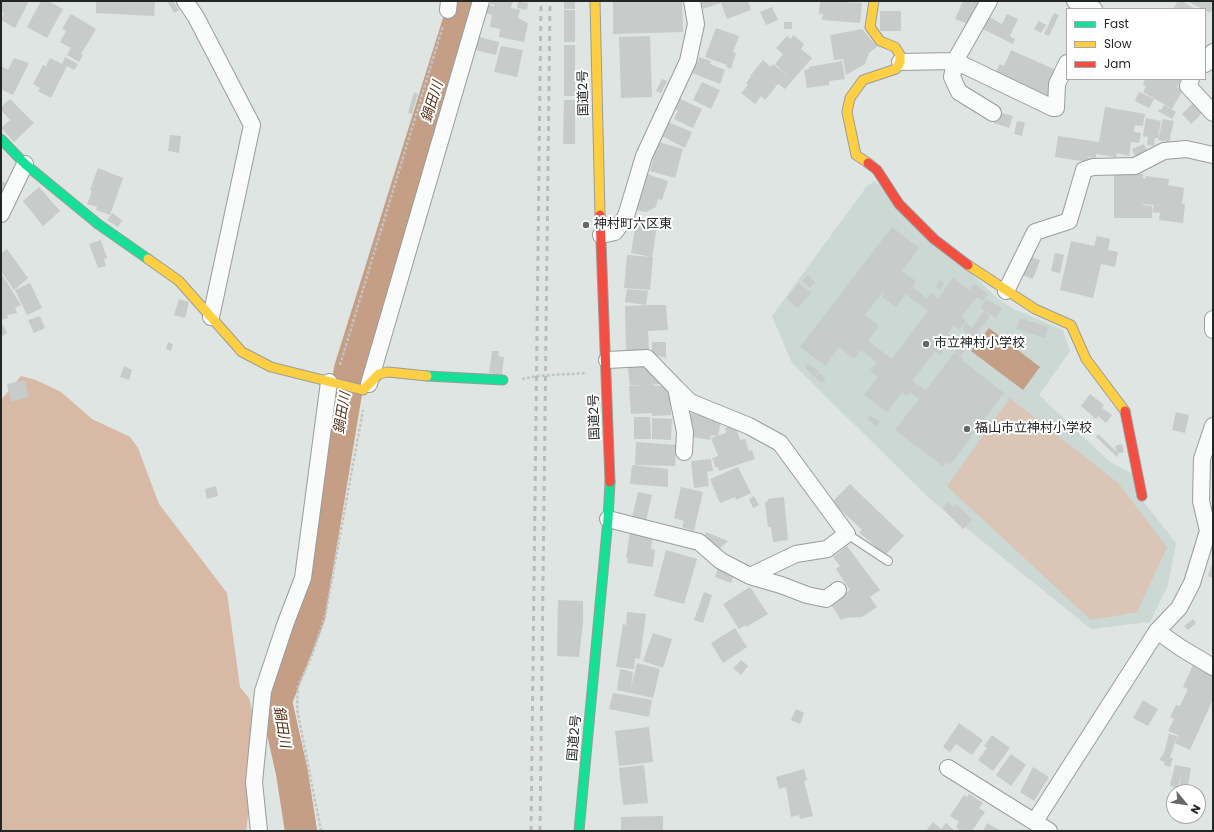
<!DOCTYPE html>
<meta charset="utf-8">
<style>
body{margin:0}
#map{position:relative;width:1214px;height:832px;overflow:hidden;background:#dfe5e2;font-family:Poppins,sans-serif}
canvas{display:block}
.frame{position:absolute;inset:0;border:2px solid #222625;pointer-events:none}
.legend{position:absolute;left:1066px;top:8px;width:140px;height:72px;box-sizing:border-box;background:#fff;border:1px solid #a7a8a8;margin:0;padding:5px 7px;list-style:none;font-size:12px;color:#222625}
.legend li{display:flex;align-items:center;gap:8px;height:20px}
.legend b{width:20px;border:1px solid #a7a8a8}
.north{position:absolute;left:1166px;top:784px;width:40px;height:40px;box-sizing:border-box;background:#fff;border:1px solid #a7a8a8;border-radius:50%;rotate:119deg;font-size:11px;font-weight:700;line-height:16px;text-align:center;color:#222625}
.north::after{content:'';display:block;margin:auto;width:14px;height:18px;background:#646967;clip-path:polygon(50% 0,100% 100%,50% 72%,0 100%)}
</style>
<div id="map">
<canvas width="1214" height="832"></canvas>
<div class="frame"></div>
<ul class="legend">
<li><b style="height:5px;background:#16e098"></b>Fast</li>
<li><b style="height:5px;background:#ffcf43"></b>Slow</li>
<li><b style="height:5px;background:#f24e42"></b>Jam</li>
</ul>
<div class="north">N</div>
</div>
<script>
const c = document.querySelector('canvas').getContext('2d');
c.lineJoin = 'round';
function paint(path, color) { c.fillStyle = color; c.fill(path, 'evenodd'); }
const poly = rows => new Path2D(rows.map(r => 'M' + r).join(''));
function stroke(path, color, width, dash) { c.strokeStyle = color; c.lineWidth = width; c.lineCap = dash ? 'butt' : 'round'; c.setLineDash(dash || []); c.stroke(path); }
function write(font, color, halo, rows, align = 'center') {
  c.font = font + ' Poppins,"Noto Sans JP",sans-serif'; c.lineWidth = 4; c.setLineDash([]); c.textBaseline = 'middle'; c.strokeStyle = halo; c.fillStyle = color; for (const [text, x, y, turn = 0] of rows) {
    c.save(); c.translate(x, y); c.rotate((+turn || 0) * Math.PI / 180); c.textAlign = isNaN(turn) ? turn : align; if (halo) c.strokeText(text, 0, 0); c.fillText(text, 0, 0); c.restore();
  }
}
const built = poly([
 [875,181,998,299,1014,309,1063,330,1070,351,1039,395,1110,462,1135,475,1139,496,1176,543,1168,585,1150,622,1091,629,929,498,792,363,772,316,867,186]
]);
const green = poly([
 [1010,398,1118,483,1167,547,1137,612,1091,620,947,486]
]);
const forest = poly([
 [21,376,36,380,61,392,92,419,130,437,138,448,159,504,227,593,240,687,249,698,255,724,250,802,246,831,1,831,1,400]
]);
const water = poly([
 [989,328,1040,367,1023,390,971,351]
]);
const river = poly([
 [301,831,292,773,276,701,309,617,350,369,465,1]
]);
const building = poly([
 [1,1,29,1,15,28,1,20,4,13,1,11],
 [41,1,48,1,63,9,47,38,27,27],
 [96,1,155,1,154,16,96,13],
 [167,1,173,1,179,10,174,13],
 [491,1,513,1,511,8,520,10,518,18,528,23,524,42,499,37,500,29,490,27,492,15,483,13,485,4,494,6,495,5,491,4],
 [518,1,528,3,527,10,517,8],
 [564,1,575,1,575,9,564,9],
 [613,1,682,1,683,32,613,34],
 [700,1,726,1,703,9],
 [726,1,748,1,751,10,727,19,721,3],
 [820,1,862,3,860,23,822,20,823,14,819,14],
 [963,1,979,1,968,24,955,19],
 [1178,1,1182,1,1195,9,1173,9],
 [1187,1,1213,1,1213,7,1210,13],
 [772,7,778,20,766,25,760,12],
 [564,10,575,10,575,42,564,42],
 [880,11,901,11,901,31,880,31],
 [1054,13,1059,15,1049,36,1044,34],
 [71,14,96,29,81,54,83,55,79,62,67,55,71,48,60,42,66,31,62,29],
 [1007,14,1018,19,1010,36,1015,39,1013,44,981,28,987,16,1002,24],
 [1039,21,1046,25,1041,33,1034,29],
 [784,22,792,22,792,29,784,29],
 [716,28,739,36,733,52,736,53,731,69,726,67,727,65,705,57],
 [862,29,877,47,869,53,865,64,846,75,843,59,834,60,830,35],
 [793,35,804,44,801,49,812,58,785,89,778,84,765,100,761,96,755,104,741,93,748,85,746,83,751,77,750,76,763,60,771,67,773,64,790,78,775,64,783,54,776,48,787,36,791,39],
 [650,36,652,97,621,98,619,37],
 [479,37,499,42,496,55,475,50],
 [564,45,575,45,575,96,564,96],
 [501,46,523,50,517,77,494,72],
 [1011,50,1058,71,1047,97,996,72,1000,64,1004,66],
 [65,57,78,64,74,70,67,66,51,98,38,91,40,88,33,84,43,65,46,66,50,58,62,64],
 [699,57,711,61,710,64,725,70,720,84,692,73,696,61,698,62],
 [14,58,29,63,13,95,1,89,1,66,8,70],
 [842,61,845,79,829,81,829,85,807,88,804,70,809,69,809,67],
 [662,79,667,81,661,93,656,91],
 [1145,79,1181,79,1177,87,1183,90,1172,109,1143,92,1146,86,1143,84],
 [702,82,720,90,711,109,693,100],
 [414,92,418,94,412,114,408,113],
 [1139,92,1154,99,1149,108,1135,101],
 [10,99,34,123,14,142,1,128,10,120,1,110,1,107],
 [680,99,702,109,693,128,674,119,678,111,675,109],
 [564,100,575,100,575,144,563,144],
 [1194,102,1204,111,1191,124,1182,114],
 [1164,105,1176,112,1172,119,1158,111,1159,109,1161,110],
 [1105,107,1145,114,1143,126,1135,125,1134,132,1141,133,1139,143,1131,142,1129,156,1117,153,1116,157,1096,154,1096,158,1089,157,1089,162,1055,157,1058,136,1099,142],
 [997,112,1013,116,1009,128,994,123],
 [1146,118,1161,121,1158,138,1155,138,1154,146,1147,145,1148,137,1143,136],
 [1163,119,1174,121,1169,142,1158,140],
 [1017,121,1025,122,1022,136,1014,134],
 [668,122,692,132,685,148,662,136],
 [170,135,181,136,179,153,168,151],
 [658,142,683,149,675,178,650,171],
 [1144,144,1147,150,1135,156,1132,149],
 [98,168,123,178,110,215,96,210,97,207,87,204,92,191,90,190],
 [647,174,668,181,662,200,658,199,656,207,646,212,635,210],
 [1114,174,1143,174,1143,178,1145,179,1146,176,1169,179,1168,185,1184,188,1182,204,1185,204,1183,223,1159,220,1160,213,1152,212,1154,205,1143,204,1143,205,1152,206,1152,218,1114,218],
 [1,181,7,183,1,198],
 [39,187,60,211,43,226,23,201],
 [112,213,122,220,118,227,107,220],
 [637,217,658,220,652,257,631,253],
 [892,227,919,248,902,271,916,281,912,287,927,299,931,293,938,298,953,278,969,290,974,284,988,294,983,301,977,297,961,317,966,320,959,330,953,326,948,334,953,338,940,355,935,351,912,381,926,390,955,352,963,358,962,360,1004,393,950,465,946,462,943,466,895,430,919,399,910,392,907,396,902,392,887,412,864,395,878,377,870,371,877,362,861,350,854,359,839,347,825,366,800,347],
 [883,292,885,293,882,297,896,307,906,294,928,311,892,359,868,341,879,326,865,315],
 [1097,236,1110,239,1108,250,1118,252,1115,267,1101,264,1093,298,1060,290,1071,241,1094,246],
 [101,240,107,258,104,259,106,266,98,268,89,244],
 [7,249,28,278,14,290,1,271,1,253],
 [1055,253,1064,255,1060,273,1051,271],
 [627,255,653,257,650,290,624,288],
 [1028,256,1040,260,1033,279,1022,275],
 [1,273,21,305,15,308,17,313,7,315,8,318,1,320],
 [808,275,815,282,810,288,802,281],
 [940,280,944,283,940,290,936,287],
 [30,283,42,308,27,315,15,290],
 [799,283,811,293,797,308,786,298],
 [627,289,648,291,646,305,625,302],
 [179,299,189,302,185,318,174,315],
 [986,299,1002,308,996,318,981,308],
 [651,305,666,305,668,330,648,331,649,351,626,352,625,306],
 [984,311,990,316,961,355,955,351,968,334,962,329,966,323,972,328],
 [40,316,45,328,34,333,28,320],
 [1020,318,1048,327,1045,338,1016,329],
 [1,325,3,325,7,333,2,336],
 [168,342,173,344,171,351,166,349],
 [652,342,666,342,666,358,652,354],
 [492,351,499,351,498,356,504,357,502,375,489,373],
 [643,360,667,384,630,385,627,362],
 [807,363,819,371,815,377,805,367],
 [124,366,132,370,129,380,120,377],
 [820,373,826,379,821,383,815,377],
 [25,380,29,397,11,402,7,384],
 [654,384,654,386,669,385,671,415,652,416,652,413,631,414,629,386],
 [1090,394,1104,405,1102,408,1112,415,1106,423,1098,416,1096,419,1081,406],
 [1176,412,1189,415,1185,433,1172,430],
 [691,413,710,416,709,419,721,422,718,436,711,435,710,440,687,436],
 [870,415,880,422,876,426,867,419],
 [634,417,650,417,651,439,634,439],
 [652,418,672,419,671,440,652,439],
 [735,425,740,440,745,439,749,451,752,450,755,459,719,471,718,467,716,468,712,458,718,456,711,438,726,433,725,428],
 [1098,434,1117,452,1115,446,1122,444,1124,452,1119,453,1117,457,1096,437],
 [636,442,676,445,675,466,635,465],
 [711,459,713,471,707,472,709,486,694,488,691,461],
 [632,465,668,469,668,487,630,484],
 [738,467,751,493,736,500,735,497,720,503,710,479],
 [850,484,904,536,885,555,859,532,862,530,832,502],
 [216,486,218,496,207,499,205,489],
 [681,487,703,492,694,531,682,527,684,521,674,518],
 [638,492,652,495,646,521,632,518],
 [754,496,759,505,753,508,749,499],
 [784,497,788,540,773,542,771,527,768,527,765,502,768,501,768,499],
 [948,502,953,507,956,504,972,520,963,529,942,508],
 [630,532,653,535,651,549,655,550,653,567,627,563,628,558,626,558],
 [706,532,728,541,718,550,703,539],
 [847,546,880,590,870,597,877,607,862,617,845,618,841,620,830,603,850,590,836,569,840,566,833,557],
 [666,550,697,559,684,604,654,596],
 [1213,561,1213,578,1208,576],
 [718,568,734,574,731,583,715,577],
 [750,587,768,614,746,627,745,625,739,629,723,604],
 [704,592,712,595,703,623,694,620],
 [558,600,583,601,583,623,579,657,557,656],
 [627,612,646,614,640,659,635,658,634,669,616,667,623,624,626,625],
 [1193,619,1196,623,1188,630,1184,626],
 [735,628,747,647,723,663,711,643],
 [653,633,672,639,663,668,643,661],
 [741,660,748,666,741,675,733,668],
 [637,663,660,669,653,698,617,690,620,669,633,672,631,687],
 [1193,665,1213,674,1213,699,1190,750,1175,743,1178,735,1168,731,1174,719,1170,717,1176,705,1180,706,1188,689,1183,687],
 [613,693,652,700,649,717,609,709],
 [1143,700,1158,709,1148,726,1133,718],
 [796,709,804,713,800,724,791,720],
 [959,723,983,740,972,755,956,744,950,752,943,747],
 [649,727,653,762,619,766,615,731],
 [1169,734,1177,736,1170,758,1173,758,1170,767,1164,765,1165,762,1159,760,1164,753],
 [992,735,1010,748,993,771,978,760,987,748,984,746],
 [1011,754,1026,765,1011,786,996,775],
 [644,765,648,803,623,805,619,768],
 [1175,765,1191,768,1187,790,1179,789,1182,772,1178,788,1170,786],
 [1033,767,1049,777,1034,801,1020,792],
 [804,769,807,780,804,781,813,816,800,819,799,815,791,817,786,787,779,789,776,777],
 [969,794,983,803,979,808,985,812,972,831,961,831,956,827,959,822,950,816,964,795,967,797],
 [663,816,663,831,621,831,621,817],
 [933,822,941,829,946,823,955,831,926,831],
 [987,823,1001,831,983,831]
]);
const path = poly([
 [340,365,443,26],
 [522,379,537,376,586,373],
 [321,831,297,709,298,686,312,655,325,617,363,410]
]);
const lane = poly([
 [847,534,888,561]
]);
const street = poly([
 [185,1,196,17,252,125,211,317],
 [989,1,955,61,952,77,959,92,993,113],
 [1075,1,1094,9],
 [448,10,449,1],
 [900,62,955,61,1053,108,1056,108,1057,84,1067,63],
 [1205,64,1208,62,1213,52],
 [1191,79,1188,86,1213,113],
 [1,214,25,164],
 [601,235,615,232,626,216,644,156,688,61,696,24,692,1],
 [1006,291,1035,232,1069,221,1084,170,1093,167,1135,166,1164,151,1186,149,1213,155],
 [1213,319,1213,330],
 [607,360,647,358,676,388,685,432,684,452],
 [369,384,481,1],
 [676,388,690,402,749,426,780,443,847,534,827,549,796,554,750,576],
 [608,519,699,542,721,561,750,576,781,585,807,595,826,599,838,590],
 [1157,631,1181,648,1213,667],
 [948,768,1049,831],
 [1035,821,1157,631,1179,608,1192,583,1208,531,1201,501,1202,459,1213,426],
 [259,831,254,782,263,691,285,625,303,578,329,382]
]);
const fast = poly([
 [1,139,25,164,98,224,148,259],
 [427,376,503,380],
 [579,831,608,519,610,482]
]);
const slow = poly([
 [595,1,600,215],
 [868,163,856,155,847,112,850,98,863,80,896,69,900,62,900,55,895,47,880,41,870,27,874,1],
 [148,259,179,281,242,352,271,367,363,390,379,374,388,372,427,376],
 [968,265,1035,309,1071,325,1086,359,1125,411]
]);
const jam = poly([
 [868,163,877,170,899,204,934,239,968,265],
 [600,215,610,482],
 [1125,411,1142,496]
]);
const rail = poly([
 [531,831,541,1],
 [540,831,550,1]
]);
const markers = [
 [586,225,4,"#646967"],
 [926,344,4,"#646967"],
 [967,429,4,"#646967"]
];
const streetNames = [
 ["国道2号",584,93,-91],
 ["国道2号",595,417,-92],
 ["国道2号",575,738,-85]
];
const poiNames = [
 ["神村町六区東",594,225],
 ["市立神村小学校",934,344],
 ["福山市立神村小学校",975,429]
];
const waterNames = [
 ["鍋田川",433,102,-73],
 ["鍋田川",343,413,-81],
 ["鍋田川",281,727,80]
];
paint(built, '#cbd8d3');
paint(green, '#dac5b6');
paint(forest, '#d7b9a5');
paint(water, '#c59e86');
stroke(river, '#c59e86', 32);
paint(building, '#c7cbc9');
stroke(lane, '#999d9b', 10);
stroke(street, '#999d9b', 18);
stroke(fast, '#999d9b', 11);
stroke(slow, '#999d9b', 11);
stroke(jam, '#999d9b', 11);
stroke(path, '#c3c4c4', 2.5, [3, 2]);
stroke(lane, '#fafbfb', 8);
stroke(street, '#fafbfb', 16);
stroke(fast, '#16e098', 9);
stroke(slow, '#ffcf43', 9);
stroke(jam, '#f24e42', 9);
stroke(rail, '#babbbb', 3, [5, 5]);
for (const [x, y, r, color] of markers) { const dot = new Path2D(); dot.arc(x, y, r, 0, 2 * Math.PI); c.fillStyle = color; c.fill(dot); stroke(dot, '#fff', 1.5); }
write('13px', '#222625', '#fff', streetNames);
write('13px', '#222625', '#fff', poiNames, 'left');
write('italic 14px', '#542c13', '#fff', waterNames);
</script>
